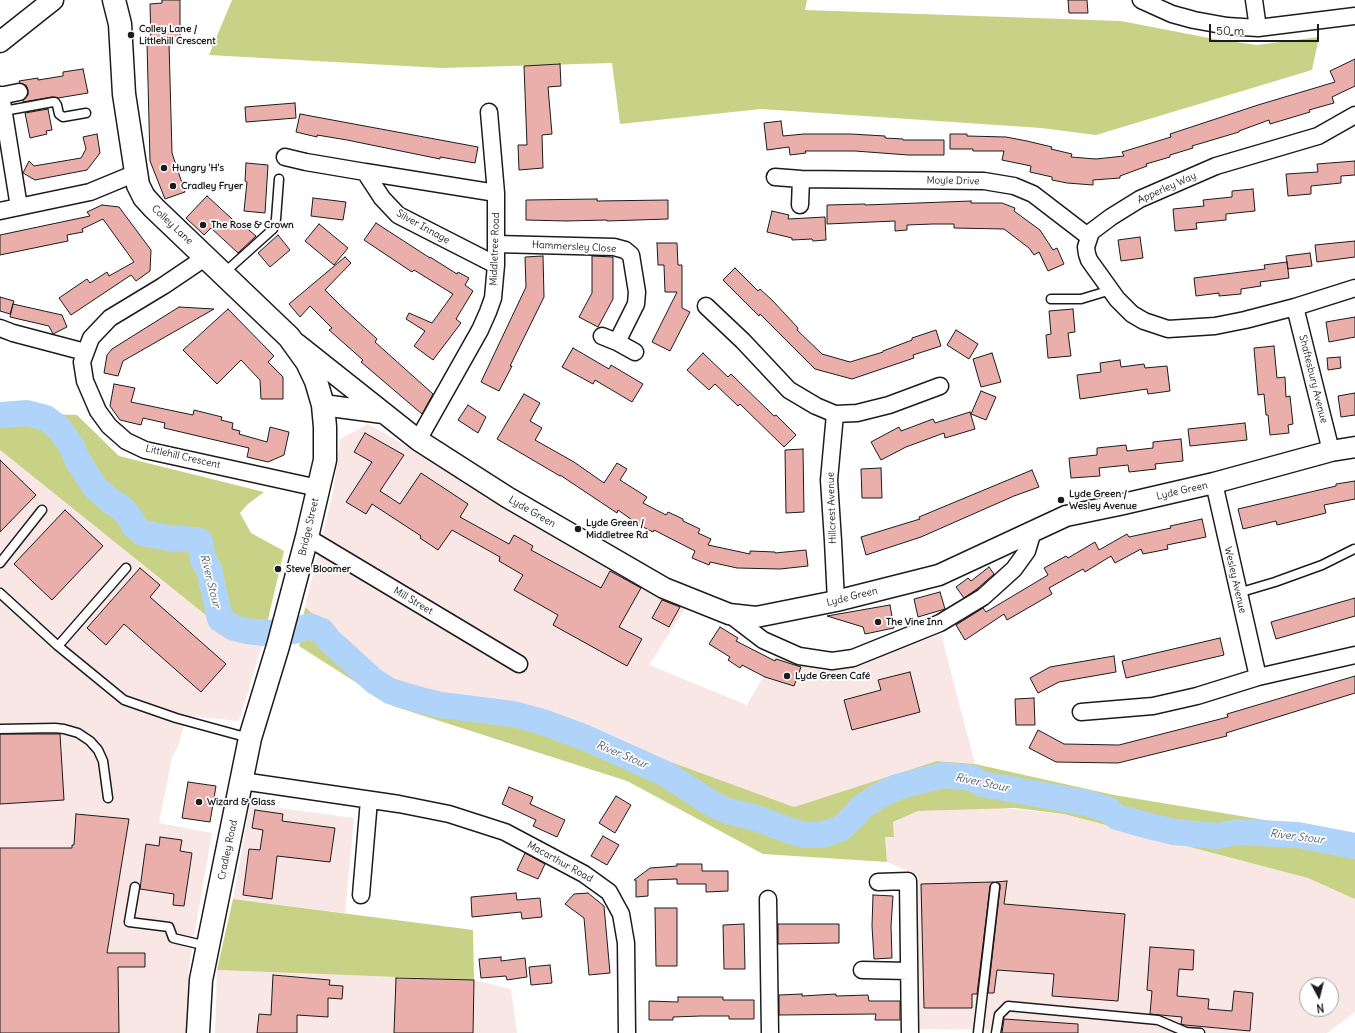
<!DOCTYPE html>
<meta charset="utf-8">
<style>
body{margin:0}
#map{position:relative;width:1355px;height:1033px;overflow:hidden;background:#fff;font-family:Delius,sans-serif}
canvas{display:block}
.north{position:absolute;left:1299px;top:977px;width:40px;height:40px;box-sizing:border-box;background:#fff;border:1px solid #a4a4a4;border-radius:50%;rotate:173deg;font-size:11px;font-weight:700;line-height:16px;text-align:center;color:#1c1c1c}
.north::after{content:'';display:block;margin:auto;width:14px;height:18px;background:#1c1c1c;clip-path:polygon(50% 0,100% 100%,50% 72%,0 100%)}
.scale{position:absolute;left:1209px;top:24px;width:110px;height:18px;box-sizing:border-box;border:2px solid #1c1c1c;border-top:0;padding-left:5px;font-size:12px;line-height:14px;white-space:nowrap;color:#1c1c1c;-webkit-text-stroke:3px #fff;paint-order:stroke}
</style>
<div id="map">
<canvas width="1355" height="1033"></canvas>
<div class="north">N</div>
<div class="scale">50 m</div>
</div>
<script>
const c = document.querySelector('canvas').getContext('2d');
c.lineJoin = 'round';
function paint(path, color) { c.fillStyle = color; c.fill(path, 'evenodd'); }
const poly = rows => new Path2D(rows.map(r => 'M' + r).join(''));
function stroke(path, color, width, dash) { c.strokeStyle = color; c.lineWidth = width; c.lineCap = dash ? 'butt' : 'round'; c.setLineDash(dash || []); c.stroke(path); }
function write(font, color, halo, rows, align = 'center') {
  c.font = font + ' Delius,sans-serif'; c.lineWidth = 3.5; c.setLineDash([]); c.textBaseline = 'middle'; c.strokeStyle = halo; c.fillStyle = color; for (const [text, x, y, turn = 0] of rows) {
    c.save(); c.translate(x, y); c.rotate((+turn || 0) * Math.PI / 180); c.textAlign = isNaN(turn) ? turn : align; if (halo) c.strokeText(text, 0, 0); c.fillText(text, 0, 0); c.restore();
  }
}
const built = poly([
 [368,424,687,606,649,665,747,705,774,657,826,671,849,667,941,634,975,764,937,761,794,807,545,716,492,701,397,687,305,607,333,492,340,439],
 [0,450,232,635,262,645,239,721,187,716,178,746,172,757,159,823,212,833,189,966,187,1033,0,1033],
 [250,804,354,818,345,913,233,899],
 [1002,808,1064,814,1308,878,1355,879,1355,1012,1327,1033,991,1033,991,1030,917,1029,917,875,887,862,885,837,894,837,893,822,918,811],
 [1307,985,1331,985,1331,1009,1307,1009],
 [217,970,474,980,511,989,517,1033,215,1033]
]);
const green = poly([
 [232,0,807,0,805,10,1121,21,1214,39,1257,45,1319,37,1312,70,1096,135,1041,128,761,109,620,124,612,63,442,68,209,55],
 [27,413,77,415,119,456,264,492,248,504,240,513,251,533,284,551,262,645,232,636,0,450,0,415],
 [305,607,397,687,492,701,545,716,794,807,937,761,975,764,1114,795,1355,835,1355,899,1308,878,1064,814,1015,808,918,811,893,822,894,837,885,837,887,862,763,854,627,781,393,706,299,646],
 [233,899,473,930,474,980,217,970]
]);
const river = poly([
 [0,415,27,413,46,418,59,428,71,445,78,461,95,487,108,499,124,510,131,519,133,525,143,533,169,538,186,539,200,541,203,560,209,569,220,619,234,628,246,631,265,633,294,631,309,626,322,631,330,641,374,681,390,691,420,700,441,705,513,714,543,722,586,738,666,774,714,805,731,812,753,817,788,830,804,835,821,835,840,829,852,818,862,807,877,797,897,787,943,775,972,778,982,784,1087,803,1109,810,1117,817,1145,825,1174,832,1216,836,1238,832,1298,835,1355,846]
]);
const building = poly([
 [162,0,180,0,180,42,169,43,172,153,185,192,165,199,150,161,147,43,151,43,150,4,162,3,162,0],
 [1068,0,1087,0,1088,13,1069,13,1068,0],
 [1355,59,1355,86,1332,97,1334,103,1309,110,1310,112,1270,124,1269,120,1239,131,1239,132,1192,146,1193,148,1170,155,1170,157,1146,164,1147,166,1120,176,1120,178,1093,180,1093,185,1067,183,1052,180,1052,177,1030,172,1031,166,1002,160,1004,151,973,151,973,149,950,149,950,134,967,134,967,136,1006,137,1027,141,1052,147,1051,149,1072,154,1071,157,1096,159,1124,156,1122,152,1171,137,1170,134,1258,105,1335,82,1330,71,1355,59],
 [560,64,561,86,548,87,552,134,542,135,543,168,519,170,518,145,527,145,524,66,560,64],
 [83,69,88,93,58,98,52,97,23,102,23,100,28,95,28,90,26,85,20,83,19,81,38,78,38,80,63,76,63,72,83,69],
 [295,103,296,118,246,122,245,107,295,103],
 [48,109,52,130,46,131,47,134,30,138,25,113,48,109],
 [300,114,478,147,475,163,440,157,440,159,347,140,317,135,317,137,296,132,300,114],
 [781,121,783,136,804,134,851,134,885,136,885,138,903,139,903,140,944,140,944,155,908,155,855,151,805,151,806,153,790,155,789,147,767,150,764,123,781,121],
 [97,134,100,153,87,170,35,180,23,173,29,161,34,166,81,158,86,149,83,137,97,134],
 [1355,161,1355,175,1341,176,1341,183,1311,186,1311,194,1288,196,1286,174,1318,172,1317,164,1355,161],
 [246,163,268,165,265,213,244,211,247,182,245,181,246,163],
 [1253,189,1255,211,1226,214,1226,220,1196,223,1197,229,1175,231,1173,209,1204,206,1203,200,1232,197,1232,191,1253,189],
 [207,196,243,229,243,225,256,236,238,253,211,228,204,235,186,218,207,196],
 [313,198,346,202,343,220,311,216,313,198],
 [597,199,597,201,668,200,668,219,607,221,607,220,566,221,526,220,526,200,597,199],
 [971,201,971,203,1002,203,1015,208,1014,211,1040,230,1053,250,1057,248,1064,264,1048,271,1039,252,1034,255,1029,248,1004,229,954,228,954,224,933,224,907,225,907,230,895,231,895,221,827,224,827,205,865,204,865,205,971,201],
 [102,205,119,207,151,250,150,271,136,281,131,275,71,315,59,298,87,279,90,283,107,272,109,276,134,262,103,219,82,229,83,232,67,235,68,241,0,255,0,235,90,216,87,212,102,205],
 [772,211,789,215,788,219,825,217,826,240,813,241,812,239,792,240,792,238,767,232,772,211],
 [376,223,430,258,430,257,457,274,458,272,469,278,465,285,473,291,456,319,461,323,433,360,414,346,425,331,406,319,409,313,432,323,453,294,414,270,412,272,364,240,376,223],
 [319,224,348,248,334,265,305,241,319,224],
 [278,235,290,250,270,267,258,253,278,235],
 [1140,237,1143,258,1121,261,1118,240,1140,237],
 [1355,241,1355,257,1317,262,1315,245,1355,241],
 [657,243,677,243,678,265,682,265,682,308,690,312,670,351,652,342,677,292,665,292,664,265,658,265,657,243],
 [1310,253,1312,266,1288,269,1286,256,1310,253],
 [543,256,544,297,510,366,512,366,499,391,481,382,526,287,525,257,543,256],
 [592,256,613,257,613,299,598,327,579,317,592,293,592,256],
 [345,257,351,263,325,290,343,308,377,339,375,342,433,394,422,414,361,362,363,360,329,330,332,328,310,306,300,317,289,304,345,257],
 [1287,262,1289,278,1260,282,1261,286,1241,289,1241,294,1219,296,1219,293,1196,296,1194,278,1265,269,1264,265,1287,262],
 [735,268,758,291,760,289,773,301,798,328,797,330,822,354,850,362,883,352,883,351,912,340,912,338,936,330,941,346,913,355,914,358,852,379,815,369,760,314,759,316,723,280,735,268],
 [0,297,14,301,10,314,0,311,0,297],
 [13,304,62,315,67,327,53,334,49,326,10,317,13,304],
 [179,307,214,309,123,361,118,376,104,373,107,355,112,349,179,307],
 [228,309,274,356,268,362,283,377,283,399,261,399,260,380,241,360,217,384,183,350,228,309],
 [1073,309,1075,332,1068,333,1071,356,1048,358,1046,335,1051,334,1049,311,1073,309],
 [1355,317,1355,337,1329,342,1326,322,1355,317],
 [956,330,978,344,969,359,947,345,956,330],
 [1274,346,1277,378,1285,377,1286,397,1290,396,1293,424,1288,425,1289,433,1270,435,1268,415,1266,415,1264,394,1258,395,1254,348,1274,346],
 [573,348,609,369,611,365,643,384,632,402,595,380,593,384,562,367,573,348],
 [703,353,728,377,731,374,774,416,776,415,796,435,784,447,740,404,738,406,715,384,709,390,687,370,703,353],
 [992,353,1001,382,981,387,973,359,992,353],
 [1340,357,1341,368,1328,370,1327,358,1340,357],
 [1120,360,1121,367,1144,364,1145,368,1167,366,1170,391,1148,394,1147,389,1080,399,1077,375,1101,372,1100,363,1120,360],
 [114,384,135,388,131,402,193,415,194,410,222,417,221,420,233,423,232,429,240,431,239,434,267,442,270,427,289,432,284,455,268,462,247,457,249,448,164,428,165,423,143,418,141,425,120,420,110,406,114,384],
 [981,391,996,397,986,420,971,414,981,391],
 [1355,393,1355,415,1341,417,1338,396,1355,393],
 [524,394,540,403,530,421,542,428,535,440,574,462,604,483,617,463,627,469,620,480,647,497,643,503,666,515,668,512,683,519,683,521,700,529,698,533,711,539,708,545,750,554,750,551,775,552,775,553,806,550,808,566,780,569,737,568,710,562,709,565,692,558,695,551,654,530,653,532,639,525,618,510,617,513,560,475,560,476,497,439,524,394],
 [468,405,486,417,478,433,458,420,468,405],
 [970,412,975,429,945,438,944,433,906,447,881,460,871,442,899,427,901,431,933,419,935,423,970,412],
 [1245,423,1247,440,1190,446,1188,429,1245,423],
 [365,433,404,455,380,491,400,504,421,473,468,504,460,517,509,544,514,535,533,546,531,550,601,588,610,571,641,588,619,627,642,639,627,666,553,625,558,615,514,590,523,575,499,561,500,557,452,530,438,550,420,538,421,536,372,504,366,514,346,502,372,462,354,452,365,433],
 [1181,439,1183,461,1155,464,1156,469,1129,472,1128,465,1099,468,1100,476,1071,478,1069,458,1097,455,1097,448,1126,445,1127,451,1153,448,1153,442,1181,439],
 [803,449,804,512,786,513,785,450,803,449],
 [0,460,36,495,0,532,0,460],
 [881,468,882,498,862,498,861,469,881,468],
 [1032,470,1039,487,1014,496,921,537,866,555,861,537,920,519,919,517,1032,470],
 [1355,481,1355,499,1324,505,1326,513,1277,525,1276,521,1243,529,1238,509,1336,486,1336,484,1355,481],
 [65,510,103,546,52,600,14,564,65,510],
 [1202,519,1206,537,1167,545,1168,549,1143,554,1141,549,1115,563,1111,556,1085,572,1083,569,1049,588,1052,594,1007,620,1004,614,965,640,956,625,983,608,986,612,1048,575,1044,568,1066,556,1068,558,1095,542,1099,550,1127,534,1129,537,1171,528,1170,526,1202,519],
 [989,567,994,574,977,589,964,598,956,587,968,578,971,581,989,567],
 [140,568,160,585,150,597,226,664,201,692,124,624,106,645,87,628,140,568],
 [940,592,945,609,918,617,914,599,940,592],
 [1355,598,1355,616,1276,639,1271,622,1355,598],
 [662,600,680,607,669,627,652,618,662,600],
 [890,605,894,628,865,634,863,627,827,616,890,605],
 [720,627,738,638,736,641,775,661,776,659,801,667,794,686,765,677,742,665,740,668,728,660,730,657,709,644,720,627],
 [1220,638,1224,655,1126,678,1122,661,1220,638],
 [1114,656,1116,672,1059,682,1038,693,1030,678,1050,667,1114,656],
 [910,672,920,712,852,730,844,700,881,690,878,680,910,672],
 [1355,676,1355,693,1226,733,1227,736,1118,763,1056,762,1029,748,1038,730,1064,744,1119,745,1228,717,1227,714,1355,676],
 [1034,698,1035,725,1016,725,1015,699,1034,698],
 [0,734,60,734,64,800,0,804,0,734],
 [188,782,216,786,210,822,182,818,188,782],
 [509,787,533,797,530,804,565,820,557,837,533,826,536,820,502,804,509,787],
 [616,796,631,805,615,833,599,823,616,796],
 [255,810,283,814,282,821,335,828,330,862,277,856,272,899,243,895,249,849,260,850,263,830,252,828,255,810],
 [76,814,129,819,107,953,145,953,145,967,118,967,119,1033,0,1033,0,848,72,848,72,845,74,845,76,814],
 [603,836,619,845,607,865,591,856,603,836],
 [160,837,182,840,180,851,192,853,184,906,173,905,174,894,140,889,146,844,159,846,160,837],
 [525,853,545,864,538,879,517,870,525,853],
 [677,864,702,864,702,871,728,871,728,891,706,892,706,884,677,884,677,879,648,880,648,896,636,897,636,880,634,880,650,868,677,866,677,864],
 [1007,881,1004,904,1125,914,1118,1001,1052,996,1054,974,997,970,994,993,988,993,1000,888,1000,884,996,882,1007,881],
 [993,882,990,886,977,994,972,994,972,1008,924,1008,921,884,993,882],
 [516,893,517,900,540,898,542,917,522,919,521,912,472,917,471,897,516,893],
 [588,893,604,906,610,973,589,975,584,918,565,904,574,894,588,893],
 [873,895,893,896,891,926,892,958,874,959,872,926,873,895],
 [655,908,677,908,677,966,656,966,655,908],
 [744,924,745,969,724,969,723,925,744,924],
 [778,924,839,924,839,943,778,944,778,924],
 [1150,947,1194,950,1193,970,1179,969,1177,996,1209,999,1208,1009,1232,1011,1234,991,1253,993,1250,1031,1185,1025,1181,1024,1182,1017,1150,1014,1152,991,1147,990,1150,947],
 [501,957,501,961,525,958,527,977,507,980,506,976,481,978,479,959,501,957],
 [550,965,552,983,531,985,529,967,550,965],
 [273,975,330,980,329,985,343,986,342,999,328,998,328,1017,297,1015,297,1033,257,1033,259,1014,271,1015,273,975],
 [396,978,474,980,473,1033,394,1033,396,978],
 [802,994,802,996,836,994,836,996,868,995,869,1001,900,1001,900,1020,875,1020,876,1014,779,1015,779,995,802,994],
 [678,997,723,997,723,1000,754,1000,754,1019,729,1019,729,1016,701,1016,673,1017,673,1020,649,1020,649,1001,678,1002,678,997],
 [1004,1019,1078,1024,1078,1033,1002,1033,1004,1019]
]);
const service = poly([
 [4,111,53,102,55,102,57,105,59,114,63,117,86,113],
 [224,273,273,229,276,219,279,179],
 [1051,299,1081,299,1111,290],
 [0,563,42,510],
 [0,593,58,646,124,700,176,718,249,738],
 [1238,593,1275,582,1322,565,1354,549],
 [58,646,126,568],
 [0,729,55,728,64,729,78,733,90,741,98,750,103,761,108,798],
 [135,887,129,922,169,927,173,938,207,946],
 [978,1033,995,887],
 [996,1033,999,1015,1008,1006,1158,1020,1186,1032,1200,1033]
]);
const minor = poly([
 [1141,0,1172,14,1194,20,1227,26,1258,28,1355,16],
 [1254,0,1258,28],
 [1,95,19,207],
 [0,96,19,92],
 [1355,115,1318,136,1216,166,1140,199,1111,217,1091,232,1086,247,1087,254,1089,260,1117,299,1132,314,1144,321,1168,329,1215,326,1245,320,1295,307,1355,288],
 [285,157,306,162,365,172,382,198,398,215,496,265],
 [365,172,496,193],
 [775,177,801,179,984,181,1014,186,1033,194,1089,237],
 [800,205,801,179],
 [0,211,90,192,136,173],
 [496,244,614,247,625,250,631,255,637,292,636,304,617,342,635,352],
 [206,257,163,286,110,318,91,338,82,362,85,381,98,411,109,426,126,441,145,450,318,488],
 [706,306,743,341,789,390,816,406,835,414,829,480,833,541,836,601],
 [1295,307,1331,451],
 [0,328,13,333,85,352],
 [602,336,617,342],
 [835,414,857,413,889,405,940,386],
 [418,440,480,330,488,312,493,298,496,265,496,193,489,112],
 [1214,483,1258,677],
 [307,537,519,664],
 [729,614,763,640,799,656,832,661,853,658,940,623,983,597,1014,569,1027,551,1033,531],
 [1081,712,1153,706,1197,696,1258,677,1355,655],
 [242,781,399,804,449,814,505,832,584,874,609,892,621,914,626,943,627,1033],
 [878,882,908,881,910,1033],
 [361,895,369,800],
 [768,899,770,1033],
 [862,970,909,971]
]);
const tertiary = poly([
 [0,42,53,0],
 [297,344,418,440,507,497,664,588,729,614,756,617,836,601,939,575,1066,516,1119,505,1214,483,1331,451,1355,447],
 [323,405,383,413]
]);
const secondary = poly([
 [114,0,120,24,124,94,138,185,144,197,154,208,289,337,307,362,316,381,323,405,325,427,325,460,307,537,278,646,250,738,201,980,198,1033]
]);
const markers = [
 [131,35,4,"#1c1c1c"],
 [164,168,4,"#1c1c1c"],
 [173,186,4,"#1c1c1c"],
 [203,225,4,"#1c1c1c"],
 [1061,500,4,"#1c1c1c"],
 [578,529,4,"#1c1c1c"],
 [278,569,4,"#1c1c1c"],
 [878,622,4,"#1c1c1c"],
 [787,676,4,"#1c1c1c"],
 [199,802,4,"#1c1c1c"]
];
const poiNames = [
 ["Colley Lane /",139,29],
 ["Littlehill Crescent",139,41],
 ["Hungry 'H's",172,168],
 ["Cradley Fryer",181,186],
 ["The Rose & Crown",211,225],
 ["Lyde Green /",1069,494],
 ["Wesley Avenue",1069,506],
 ["Lyde Green /",586,523],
 ["Middletree Rd",586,535],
 ["Steve Bloomer",286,569],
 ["The Vine Inn",886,622],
 ["Lyde Green Café",795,676],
 ["Wizard & Glass",207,802]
];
const streetNames = [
 ["Moyle Drive",953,181,1],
 ["Apperley Way",1167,188,-24],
 ["Colley Lane",172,225,43],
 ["Silver Innage",423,227,29],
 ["Hammersley Close",574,247,3],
 ["Middletree Road",495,249,-88],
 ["Shaftesbury Avenue",1313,379,76],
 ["Littlehill Crescent",183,457,13],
 ["Lyde Green",1182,491,-13],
 ["Hillcrest Avenue",832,508,-92],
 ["Lyde Green",532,512,30],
 ["Bridge Street",309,527,-77],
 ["Wesley Avenue",1235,580,77],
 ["Lyde Green",852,597,-14],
 ["Mill Street",413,601,31],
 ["Cradley Road",228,850,-78],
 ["Macarthur Road",560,862,29]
];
const waterNames = [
 ["River Stour",210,581,76],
 ["River Stour",622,755,23],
 ["River Stour",982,783,12],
 ["River Stour",1297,837,7]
];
paint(built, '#f9e7e6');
paint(green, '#c7d286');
stroke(river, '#b0d4f9', 26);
paint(building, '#eaafab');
stroke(building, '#1c1c1c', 1);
stroke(service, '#1c1c1c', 11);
stroke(minor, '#1c1c1c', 19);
stroke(tertiary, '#1c1c1c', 23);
stroke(secondary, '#1c1c1c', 25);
stroke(service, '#fff', 8);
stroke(minor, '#fff', 16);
stroke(tertiary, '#fff', 20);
stroke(secondary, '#fff', 22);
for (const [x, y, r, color] of markers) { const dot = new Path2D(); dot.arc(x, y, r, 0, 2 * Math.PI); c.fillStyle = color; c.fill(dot); stroke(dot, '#fff', 1.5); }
write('bold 10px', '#1c1c1c', '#fff', poiNames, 'left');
write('10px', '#1c1c1c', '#fff', streetNames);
write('italic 11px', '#505c69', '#fff', waterNames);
</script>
